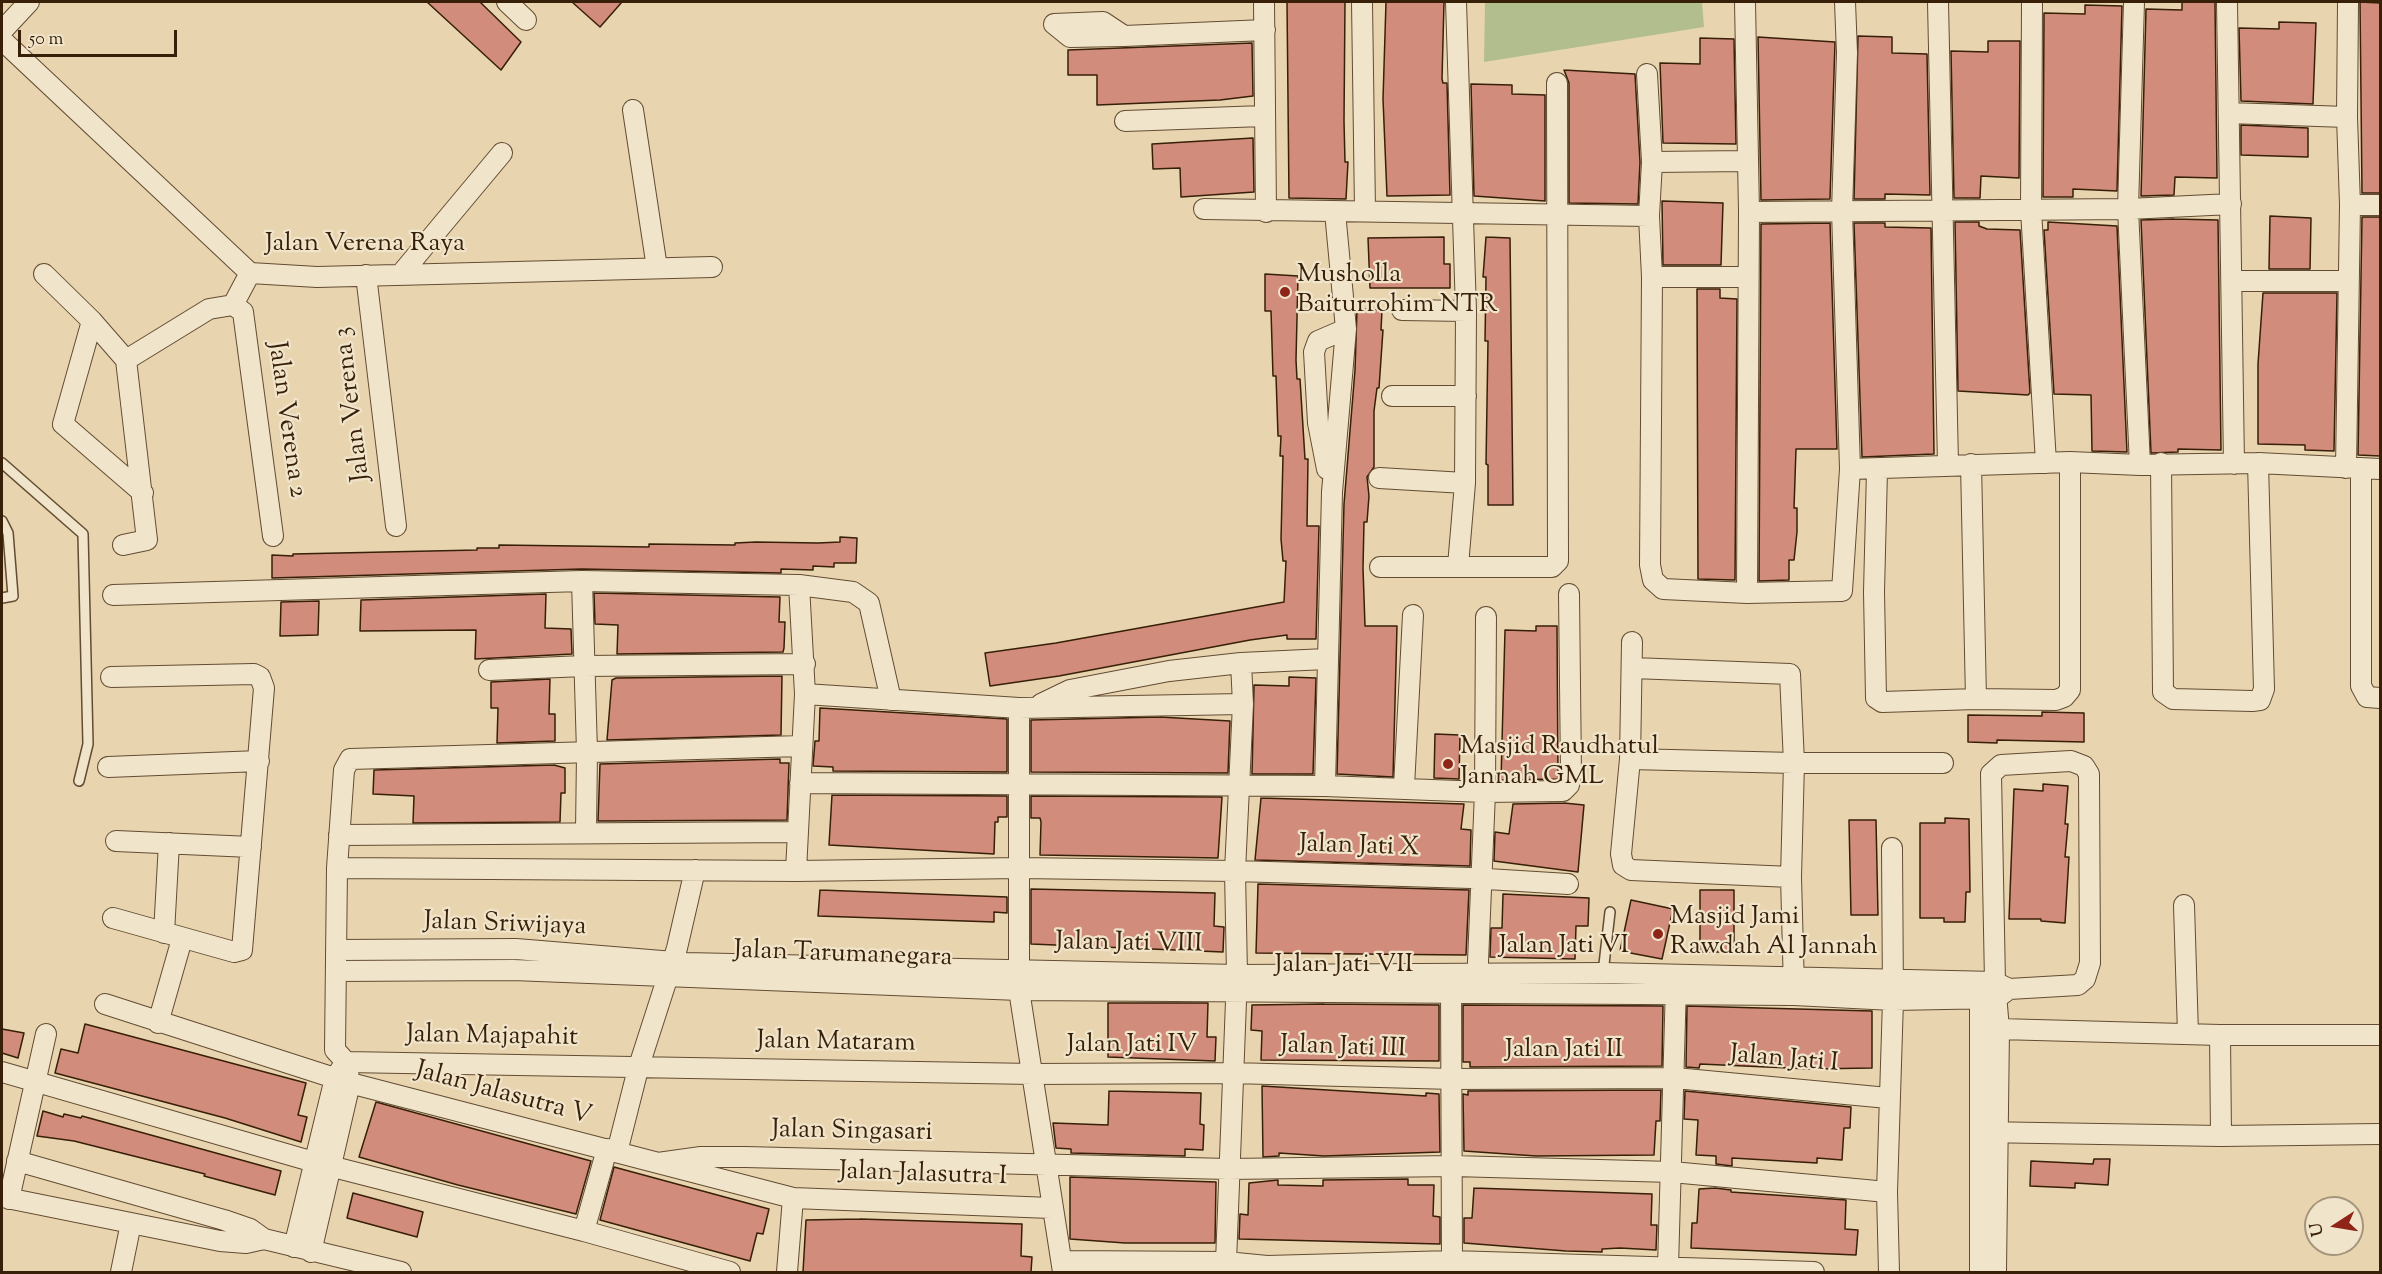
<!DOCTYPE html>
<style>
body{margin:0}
#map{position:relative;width:2382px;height:1274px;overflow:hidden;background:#e8d5af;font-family:"Sorts Mill Goudy",serif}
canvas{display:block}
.frame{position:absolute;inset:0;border:3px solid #371f08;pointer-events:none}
.north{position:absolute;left:2304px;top:1196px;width:60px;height:60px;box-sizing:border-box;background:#f0e4cb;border:2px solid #a6957d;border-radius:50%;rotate:258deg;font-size:16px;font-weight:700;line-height:24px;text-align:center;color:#371f08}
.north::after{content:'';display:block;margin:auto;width:21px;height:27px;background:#8f2418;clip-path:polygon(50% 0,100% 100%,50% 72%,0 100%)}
.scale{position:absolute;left:18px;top:30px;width:159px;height:27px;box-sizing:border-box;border:3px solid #371f08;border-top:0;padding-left:8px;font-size:18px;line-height:21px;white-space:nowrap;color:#371f08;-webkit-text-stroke:4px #f0e4cb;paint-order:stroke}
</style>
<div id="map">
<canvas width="2382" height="1274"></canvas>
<div class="frame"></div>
<div class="north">U</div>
<div class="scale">50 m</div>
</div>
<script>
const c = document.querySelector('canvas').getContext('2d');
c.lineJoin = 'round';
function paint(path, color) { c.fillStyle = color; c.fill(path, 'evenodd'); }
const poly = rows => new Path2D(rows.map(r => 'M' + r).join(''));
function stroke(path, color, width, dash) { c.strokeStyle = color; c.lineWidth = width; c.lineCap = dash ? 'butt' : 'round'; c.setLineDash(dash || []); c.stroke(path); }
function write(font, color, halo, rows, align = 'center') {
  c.font = font + ' "Sorts Mill Goudy",serif'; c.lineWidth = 4.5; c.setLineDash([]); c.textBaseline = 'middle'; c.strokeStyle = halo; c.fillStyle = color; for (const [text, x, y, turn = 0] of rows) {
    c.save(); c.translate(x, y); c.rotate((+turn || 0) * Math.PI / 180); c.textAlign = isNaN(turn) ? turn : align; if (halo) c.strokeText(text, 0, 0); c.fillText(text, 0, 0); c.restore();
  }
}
const green = poly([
 [1485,2,1702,2,1704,27,1484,62]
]);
const building = poly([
 [427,2,480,2,521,42,501,70,427,2],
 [572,2,622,2,600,27,572,2],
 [1287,2,1345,2,1344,121,1345,162,1348,162,1346,199,1289,198,1287,2],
 [1386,2,1444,2,1442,79,1443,83,1447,83,1450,195,1387,196,1383,99,1386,2],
 [2182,2,2215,2,2217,178,2175,177,2174,195,2141,196,2146,9,2182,10,2182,2],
 [2360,2,2380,3,2380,193,2362,193,2360,2],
 [2085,5,2122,6,2117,191,2073,189,2073,197,2043,197,2044,13,2085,14,2085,5],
 [2279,22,2316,23,2313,104,2241,101,2239,28,2279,29,2279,22],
 [1858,36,1892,37,1892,53,1927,54,1930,195,1885,194,1885,199,1854,199,1858,36],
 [1758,37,1835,42,1830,199,1761,200,1758,37],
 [1700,38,1734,39,1736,144,1663,143,1660,63,1700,64,1700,38],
 [1988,41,2020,41,2019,178,1981,176,1980,198,1954,198,1951,51,1988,52,1988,41],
 [1252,43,1253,96,1220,100,1097,105,1097,75,1068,75,1068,50,1252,43],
 [1564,70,1635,74,1640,162,1638,204,1569,203,1569,83,1564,70],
 [1471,84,1512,85,1512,94,1545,95,1545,201,1474,196,1471,84],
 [2241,125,2308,128,2308,157,2241,155,2241,125],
 [1253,138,1254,192,1181,197,1180,168,1153,169,1152,144,1253,138],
 [1662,201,1723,203,1721,265,1663,265,1662,201],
 [2270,216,2311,218,2310,269,2269,269,2270,216],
 [2362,217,2380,217,2380,456,2358,455,2362,217],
 [2174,219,2218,220,2221,450,2178,449,2178,452,2151,453,2141,220,2174,219],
 [1955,222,1979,222,1979,226,1987,229,2020,230,2030,393,2028,395,1958,391,1955,222],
 [2048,222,2117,226,2127,452,2092,451,2091,395,2054,394,2044,230,2048,230,2048,222],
 [1830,223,1837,449,1796,449,1794,508,1797,508,1797,532,1794,560,1789,560,1789,580,1759,581,1761,224,1830,223],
 [1854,223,1885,223,1885,227,1931,228,1934,454,1862,457,1854,223],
 [1444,237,1444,264,1450,264,1450,288,1370,288,1368,238,1444,237],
 [1486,237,1510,238,1513,505,1488,505,1488,465,1486,464,1488,341,1485,341,1486,277,1483,277,1486,237],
 [1265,274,1298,276,1296,360,1297,379,1300,379,1305,459,1308,459,1307,526,1319,526,1316,639,1287,639,1287,635,1250,640,1059,676,990,686,985,653,1056,643,1284,602,1286,561,1283,561,1281,539,1283,456,1280,456,1281,436,1278,436,1276,376,1273,376,1271,311,1265,311,1265,274],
 [1697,289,1720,289,1720,298,1737,299,1735,580,1698,579,1697,289],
 [2263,293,2337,293,2334,451,2305,450,2305,445,2258,444,2258,364,2263,293],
 [1357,309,1382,310,1381,330,1383,330,1379,388,1377,388,1374,411,1374,467,1367,477,1369,496,1367,522,1364,522,1363,568,1365,626,1397,626,1393,777,1337,774,1344,504,1355,370,1357,309],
 [840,537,857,538,856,563,834,563,834,567,813,566,813,570,781,569,781,573,582,569,272,578,272,555,293,556,293,554,477,550,477,548,499,548,499,545,649,547,649,544,735,545,735,543,756,542,818,543,840,542,840,537],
 [594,593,780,597,779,622,785,622,784,648,783,652,617,654,618,625,595,624,594,593],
 [546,594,545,628,571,629,572,654,475,659,476,630,360,631,361,600,546,594],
 [319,601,318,635,280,636,281,602,319,601],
 [1536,626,1557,626,1558,779,1501,780,1505,630,1536,631,1536,626],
 [782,676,781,735,607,740,612,680,616,678,782,676],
 [1289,677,1316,678,1313,774,1252,774,1254,685,1289,686,1289,677],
 [550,679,549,714,555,714,555,741,497,743,498,708,491,708,491,682,550,679],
 [820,708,1007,719,1007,772,833,771,833,767,813,766,815,741,819,741,820,708],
 [2042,712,2084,713,2084,742,1997,740,1997,743,1968,742,1968,715,2042,716,2042,712],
 [1160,717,1230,721,1228,773,1031,772,1031,720,1160,717],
 [1435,734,1460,735,1459,779,1434,778,1435,734],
 [780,759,780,763,789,763,787,820,598,821,600,764,780,759],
 [554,765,565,768,565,793,561,793,560,822,413,823,414,796,373,794,374,770,554,765],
 [2043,784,2068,786,2065,824,2068,824,2065,857,2069,857,2065,923,2041,921,2041,919,2009,919,2014,789,2043,791,2043,784],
 [832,795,1007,796,1007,817,998,817,998,822,995,822,994,854,829,845,832,795],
 [1031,796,1222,797,1218,858,1040,855,1041,822,1040,818,1031,818,1031,796],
 [1261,798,1464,804,1461,829,1471,830,1470,866,1255,860,1261,798],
 [1564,803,1584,805,1578,872,1494,861,1495,832,1509,834,1513,804,1564,803],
 [1945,818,1969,819,1970,892,1966,892,1965,922,1944,922,1944,918,1920,918,1920,823,1945,823,1945,818],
 [1849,820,1876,820,1878,915,1851,915,1849,820],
 [1258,884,1469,890,1466,955,1256,953,1258,884],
 [1031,889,1215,893,1214,926,1224,927,1223,952,1031,944,1031,889],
 [820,890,1007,897,1007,913,994,912,994,922,818,916,820,890],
 [1700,890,1734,890,1734,952,1700,952,1700,890],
 [1503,894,1589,898,1588,926,1576,926,1575,959,1490,957,1491,928,1502,928,1503,894],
 [1631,900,1673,909,1662,959,1620,951,1631,900],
 [1108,1003,1208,1003,1207,1037,1216,1037,1215,1061,1108,1057,1108,1003],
 [1324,1004,1439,1005,1439,1061,1261,1060,1262,1031,1251,1030,1252,1005,1324,1004],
 [1463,1005,1663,1006,1662,1066,1470,1067,1470,1062,1463,1062,1463,1005],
 [1687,1006,1872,1011,1872,1068,1811,1069,1700,1064,1699,1068,1686,1067,1687,1006],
 [85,1024,306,1083,298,1115,307,1117,301,1142,225,1118,55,1073,61,1049,78,1053,85,1024],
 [2,1029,24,1033,18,1058,2,1053,2,1029],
 [1262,1086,1426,1096,1426,1093,1439,1094,1440,1152,1324,1156,1279,1153,1279,1156,1263,1157,1262,1086],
 [1661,1090,1660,1121,1656,1121,1654,1155,1536,1156,1464,1151,1463,1094,1468,1095,1468,1091,1661,1090],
 [1109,1091,1201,1093,1200,1124,1204,1125,1203,1150,1185,1149,1185,1156,1071,1153,1071,1149,1056,1148,1053,1123,1108,1125,1109,1091],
 [1685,1091,1851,1107,1850,1128,1844,1128,1842,1160,1817,1158,1817,1163,1732,1158,1732,1166,1716,1164,1716,1156,1696,1155,1698,1120,1684,1119,1685,1091],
 [376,1102,591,1161,576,1214,458,1185,359,1157,376,1102],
 [43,1111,63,1117,64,1114,81,1118,82,1116,281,1171,275,1195,204,1176,205,1174,74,1141,37,1136,43,1111],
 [2094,1159,2110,1159,2108,1185,2075,1183,2075,1188,2030,1186,2031,1161,2093,1164,2094,1159],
 [614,1167,769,1209,763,1234,757,1233,750,1261,600,1220,614,1167],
 [1070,1177,1216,1182,1215,1243,1125,1243,1070,1239,1070,1177],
 [1408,1179,1408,1185,1434,1185,1433,1216,1440,1217,1440,1244,1239,1239,1240,1214,1248,1215,1249,1183,1278,1180,1278,1185,1323,1186,1323,1180,1408,1179],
 [1474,1188,1652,1194,1651,1225,1657,1225,1656,1250,1620,1248,1602,1249,1602,1252,1566,1251,1464,1243,1464,1218,1472,1218,1474,1188],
 [1715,1188,1731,1190,1731,1192,1846,1200,1845,1229,1858,1230,1856,1255,1691,1248,1692,1223,1697,1223,1699,1189,1715,1188],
 [353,1193,423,1212,417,1237,347,1218,353,1193],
 [860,1219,1022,1224,1021,1256,1032,1257,1031,1272,803,1272,806,1220,860,1219]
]);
const service = poly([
 [2,463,83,534,88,744,79,781],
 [2,521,8,533,13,596,2,598],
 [1603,973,1610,912]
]);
const minor = poly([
 [507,2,526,20],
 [1264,2,1266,212],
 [1362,2,1365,210],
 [1456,2,1466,311,1465,483,1458,566],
 [1745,2,1749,212,1747,593],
 [1938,2,1948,464],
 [2032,2,2031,210,2046,463],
 [2134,2,2128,209,2140,465],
 [2227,2,2234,464],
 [2,31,29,2],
 [1124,36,1103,22,1054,24,1070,37,1124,36,1265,30],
 [2,40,250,273,317,277,712,267],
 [1647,74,1652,162,1649,216,1652,277,1650,565,1653,580,1663,589,1747,593,1842,591,1850,469,1842,211,1847,53,1845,2],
 [633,110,657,268],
 [2229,113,2347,117],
 [1125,121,1263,116],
 [1652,162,1747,161],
 [2350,205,2380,205],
 [1204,209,1649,216],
 [1749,212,2128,209,2231,204],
 [44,274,92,321,126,360,147,540,123,545],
 [401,274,502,153],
 [366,275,396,526],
 [1652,277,1748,277],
 [2233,281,2348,281],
 [233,305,250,273],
 [1402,310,1466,311],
 [92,321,63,424,143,493],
 [126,360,209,309,233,305,243,312,273,536],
 [1392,396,1466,396],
 [2161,463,2163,692,2173,699,2252,701,2260,700,2264,689,2258,463],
 [1971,464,1976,699,2056,700,2064,697,2070,690,2070,462],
 [2346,468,2350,205,2347,117,2348,3],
 [2361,468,2361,686,2367,697,2380,698],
 [1327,469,1318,423,1314,352,1318,341,1346,329],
 [1850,469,2070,462,2140,465,2258,463,2380,469],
 [1877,470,1874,592,1876,698,1882,702,1976,699],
 [1379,478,1465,483],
 [1380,567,1552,567,1558,561,1557,83],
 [582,581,587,752,586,832],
 [799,585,853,592,869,603,891,700],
 [113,595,582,581,799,585,805,694,796,871,1020,868,1235,871,1471,878,1568,884],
 [1632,642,1630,759,1621,854,1623,865,1631,870,1791,877],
 [1633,668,1790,674,1794,763,1791,877,1794,989],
 [489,670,584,666,805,664],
 [111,677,254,674,260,677,264,688,242,950,234,952,113,918],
 [805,694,1019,708,1243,704],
 [1041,704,1070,690,1169,671,1241,663,1326,659],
 [1019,708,1019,990,1063,1272],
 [1630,759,1794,763,1943,763],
 [108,767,259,761],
 [800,783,1325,786,1485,792,1563,791,1569,785,1571,774,1569,594],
 [1325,786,1332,492,1346,329,1335,212],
 [1404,787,1413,615],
 [339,835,798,832],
 [116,841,251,847],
 [337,868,796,871],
 [2184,905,2188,1034],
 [164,933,169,843],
 [336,950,516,949,686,963,1237,975,1603,973,1995,982,2009,989],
 [336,971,513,970,1019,990,1794,995,1893,1000,1997,998,2009,989],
 [1451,983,1452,1261],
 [1477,986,1485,792,1486,617],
 [105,1004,350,1083,793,1198,1051,1208],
 [158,1023,182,939],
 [1999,1029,2220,1035,2221,1136],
 [2220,1035,2380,1035],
 [346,1062,1033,1074,1232,1073,1453,1079,1675,1078,1888,1098],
 [2,1072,314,1162,584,1231,730,1272],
 [1980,1132,2221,1136,2380,1134],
 [617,1152,638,1069,677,948,695,870],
 [17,1161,224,1220,250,1229,264,1239,401,1272],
 [658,1163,701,1157,745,1157,1228,1169,1453,1166,1672,1172,1887,1192],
 [2,1197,220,1241,246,1243,264,1239],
 [9,1199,46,1034],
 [584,1231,607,1149],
 [294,1247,335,1078,341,1069],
 [311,1252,350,1083,346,1062,335,1050,337,868,344,770,350,759,801,746],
 [1062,1261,1226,1262,1267,1266,1452,1261,1814,1272],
 [1226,1262,1237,975,1235,871,1243,704,1241,663],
 [1668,1267,1676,984],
 [121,1272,131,1223],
 [787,1272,793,1198],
 [1889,1272,1887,1192,1893,1000,1892,848],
 [1980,1272,1980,998],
 [1996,1272,1999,1029,1995,982,1991,774,2001,765,2071,761,2084,766,2089,774,2090,963,2085,979,2078,985,2009,989]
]);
const markers = [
 [1285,292,6,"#8f2418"],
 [1448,764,6,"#8f2418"],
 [1658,934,6,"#8f2418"]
];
const streetNames = [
 ["Jalan Verena Raya",365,246],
 ["Jalan Verena 3",354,404,-97],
 ["Jalan Verena 2",285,420,82],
 ["Jalan Jati X",1359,848,2],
 ["Jalan Sriwijaya",505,926,2],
 ["Jalan Jati VIII",1129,945,1],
 ["Jalan Jati VI",1564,948],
 ["Jalan Tarumanegara",843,956,2],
 ["Jalan Jati VII",1344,967],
 ["Jalan Majapahit",492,1038,1],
 ["Jalan Mataram",836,1044,1],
 ["Jalan Jati IV",1132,1047],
 ["Jalan Jati III",1343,1049,2],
 ["Jalan Jati II",1564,1052],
 ["Jalan Jati I",1784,1061,5],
 ["Jalan Jalasutra V",503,1095,15],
 ["Jalan Singasari",852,1133,1],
 ["Jalan Jalasutra I",923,1176,2]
];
const poiNames = [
 ["Musholla",1297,277],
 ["Baiturrohim NTR",1297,307],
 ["Masjid Raudhatul",1460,749],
 ["Jannah GML",1460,779],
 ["Masjid Jami",1670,919],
 ["Rawdah Al Jannah",1670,949]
];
paint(green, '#b2be8e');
paint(building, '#d18c7b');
stroke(building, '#371f08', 1.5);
stroke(service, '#634c32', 12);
stroke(minor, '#634c32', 22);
stroke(service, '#f0e4cb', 9);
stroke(minor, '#f0e4cb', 20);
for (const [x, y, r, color] of markers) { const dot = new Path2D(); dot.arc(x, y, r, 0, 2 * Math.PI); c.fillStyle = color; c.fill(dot); stroke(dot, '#f0e4cb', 2); }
write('26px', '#371f08', '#f0e4cb', streetNames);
write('26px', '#371f08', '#f0e4cb', poiNames, 'left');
</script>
